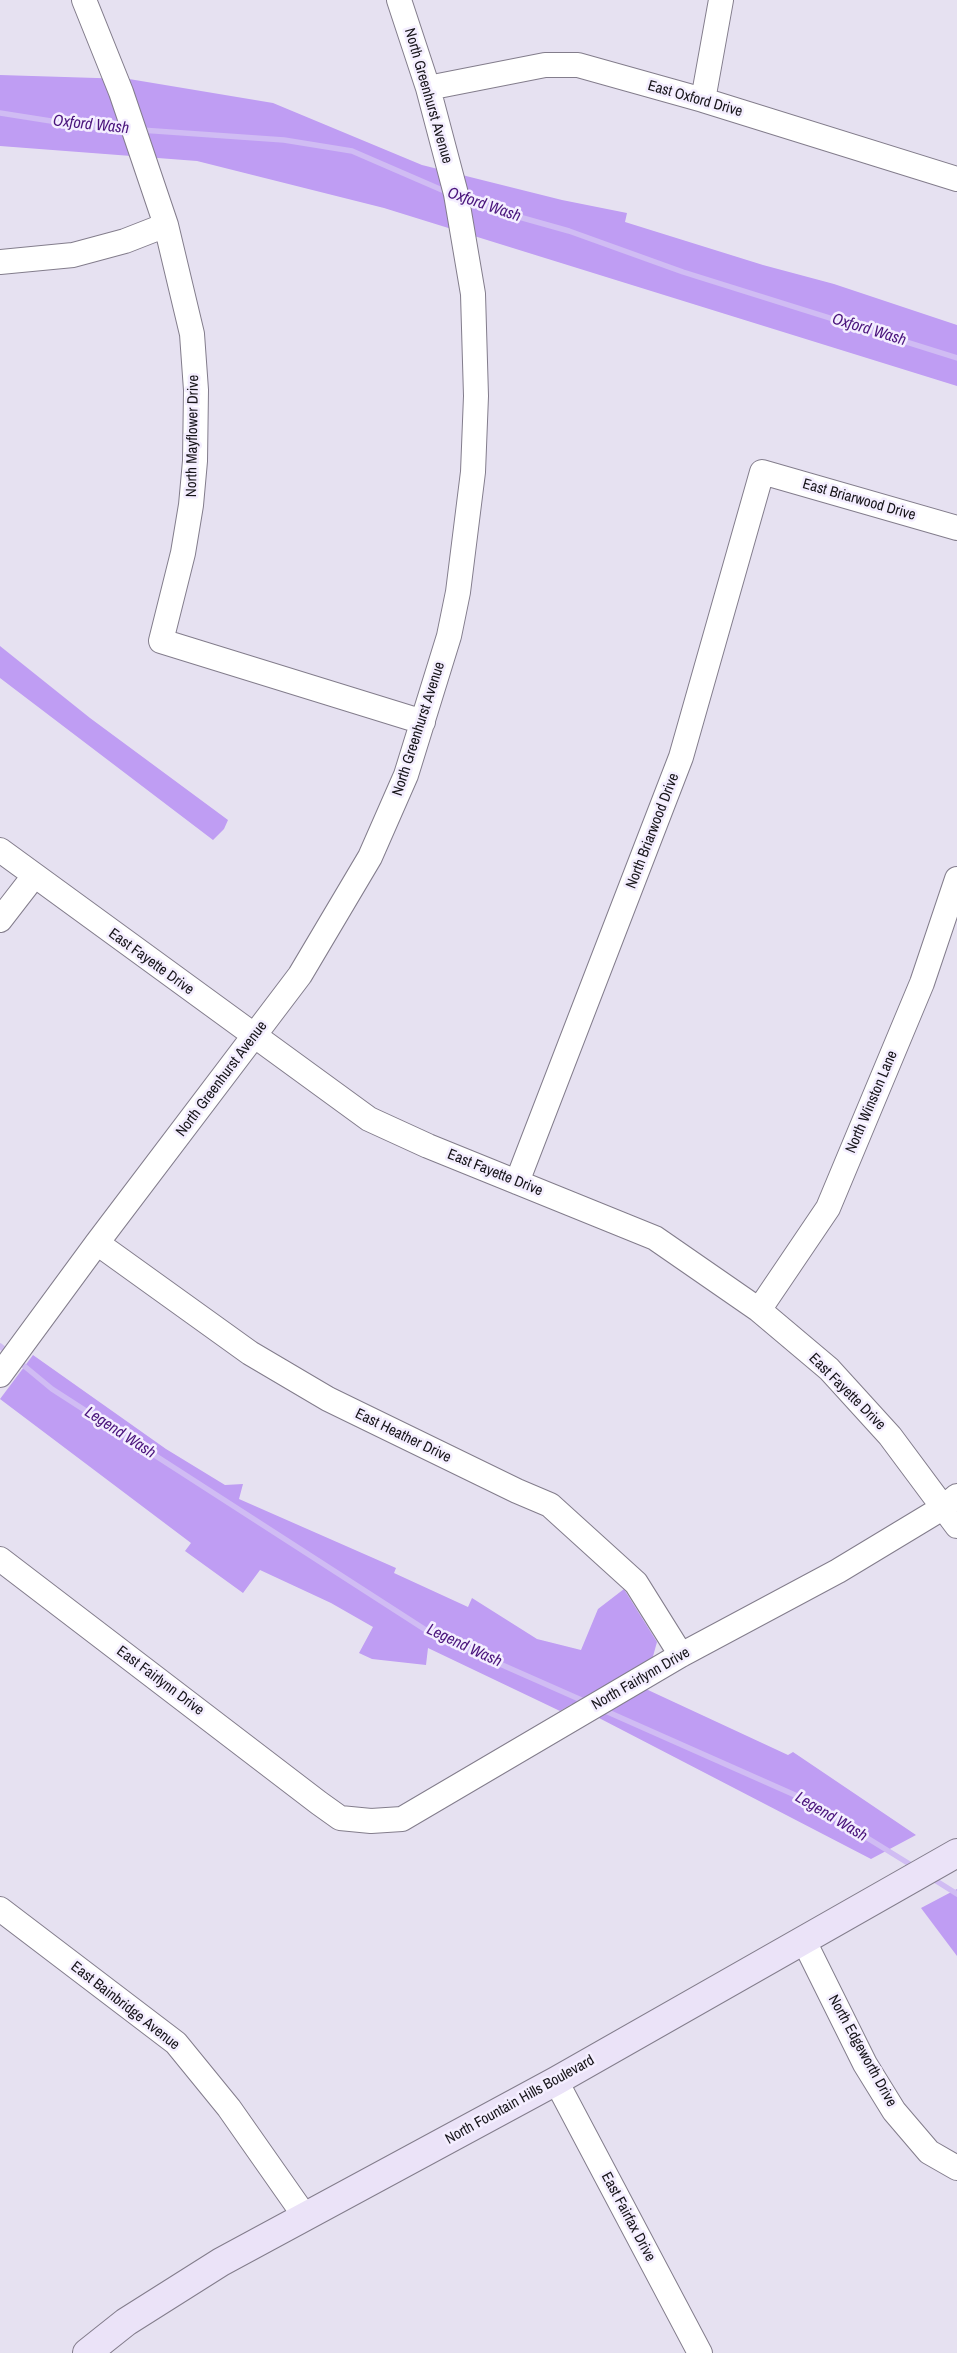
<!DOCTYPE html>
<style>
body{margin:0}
canvas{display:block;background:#e6e1f1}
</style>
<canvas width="957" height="2353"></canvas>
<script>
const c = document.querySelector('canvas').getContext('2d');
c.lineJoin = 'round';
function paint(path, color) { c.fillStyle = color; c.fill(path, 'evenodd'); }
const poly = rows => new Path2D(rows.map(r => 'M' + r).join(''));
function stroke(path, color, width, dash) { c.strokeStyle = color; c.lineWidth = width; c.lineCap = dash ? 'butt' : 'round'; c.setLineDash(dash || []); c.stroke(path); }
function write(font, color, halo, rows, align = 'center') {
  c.font = font + ' "Archivo Narrow",sans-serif'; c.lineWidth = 5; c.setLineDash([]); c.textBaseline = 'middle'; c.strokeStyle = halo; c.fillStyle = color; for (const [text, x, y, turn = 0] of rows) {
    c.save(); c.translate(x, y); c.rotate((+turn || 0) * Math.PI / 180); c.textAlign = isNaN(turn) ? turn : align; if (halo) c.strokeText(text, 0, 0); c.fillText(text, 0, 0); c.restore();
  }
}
const green = poly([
 [0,75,129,79,273,103,422,165,562,200,627,213,625,222,763,265,834,284,957,325,957,386,384,208,197,161,0,146],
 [0,646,90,718,228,820,224,829,213,840,0,678],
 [33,1355,166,1449,225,1485,243,1484,239,1499,396,1568,394,1573,468,1607,472,1598,537,1639,581,1650,598,1609,624,1589,657,1642,652,1660,620,1677,788,1755,793,1752,916,1835,871,1859,572,1704,560,1711,428,1648,426,1665,372,1659,359,1653,373,1627,331,1603,260,1570,243,1593,185,1551,191,1543,0,1399],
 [957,1889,957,1956,921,1908]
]);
const stream = poly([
 [0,113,89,127,127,129],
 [141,130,284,140,352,151,449,193],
 [462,199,480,206,569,231,683,272,957,358],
 [0,1346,10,1354],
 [17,1360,52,1389,432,1634,586,1702],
 [601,1709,804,1799,916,1868],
 [930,1877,957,1894]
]);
const minor = poly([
 [84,0,121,92,166,225,192,334,196,390,195,461,191,505,183,553,161,641,423,722],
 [428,88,545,65,578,65,703,100,957,179],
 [703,100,721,0],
 [0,262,73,255,125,241,166,225],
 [0,850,369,1119,428,1146,655,1238,759,1310,829,1369,890,1436,957,1526],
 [0,920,34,876],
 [517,1182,681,757,762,472,957,528],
 [97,1243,250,1353,328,1399,517,1491,550,1505,636,1583,681,1655],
 [759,1310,828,1208,922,983,957,879],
 [0,1375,97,1243,300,975,370,857,406,775,449,636,458,592,473,472,476,396,473,294,456,194,428,88,399,0],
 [0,1559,319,1803,340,1818,371,1821,402,1819,681,1655,838,1571,944,1507,957,1496],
 [0,1909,176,2043,229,2108,304,2215],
 [804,1941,865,2064,894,2111,929,2152,957,2168],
 [556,2081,700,2353]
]);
const secondary = poly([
 [87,2353,126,2322,221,2262,556,2081,957,1853]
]);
const streetNames = [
 ["North Greenhurst Avenue",428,96,74],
 ["East Oxford Drive",695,99,16],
 ["North Mayflower Drive",193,436,-89],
 ["East Briarwood Drive",859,500,16],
 ["North Greenhurst Avenue",419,729,-72],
 ["North Briarwood Drive",653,831,-69],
 ["East Fayette Drive",151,962,36],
 ["North Greenhurst Avenue",222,1079,-53],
 ["North Winston Lane",872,1102,-67],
 ["East Fayette Drive",495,1173,22],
 ["East Fayette Drive",847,1392,45],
 ["East Heather Drive",403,1436,26],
 ["North Fairlynn Drive",641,1679,-30],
 ["East Fairlynn Drive",160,1681,37],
 ["East Bainbridge Avenue",125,2006,38],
 ["North Edgeworth Drive",862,2051,61],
 ["North Fountain Hills Boulevard",520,2100,-29],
 ["East Fairfax Drive",628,2217,62]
];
const waterNames = [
 ["Oxford Wash",91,125,6],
 ["Oxford Wash",484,205,19],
 ["Oxford Wash",869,330,17],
 ["Legend Wash",120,1433,33],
 ["Legend Wash",464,1646,25],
 ["Legend Wash",831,1817,31]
];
paint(green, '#bf9df3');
stroke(stream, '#d0bcf3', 5.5);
stroke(minor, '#837d8c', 26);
stroke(secondary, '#837d8c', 30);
stroke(minor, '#fff', 24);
stroke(secondary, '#ebe3f8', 28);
write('15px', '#17151a', '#f4eeff', streetNames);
write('italic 16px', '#4a147c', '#f4eeff', waterNames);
</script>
